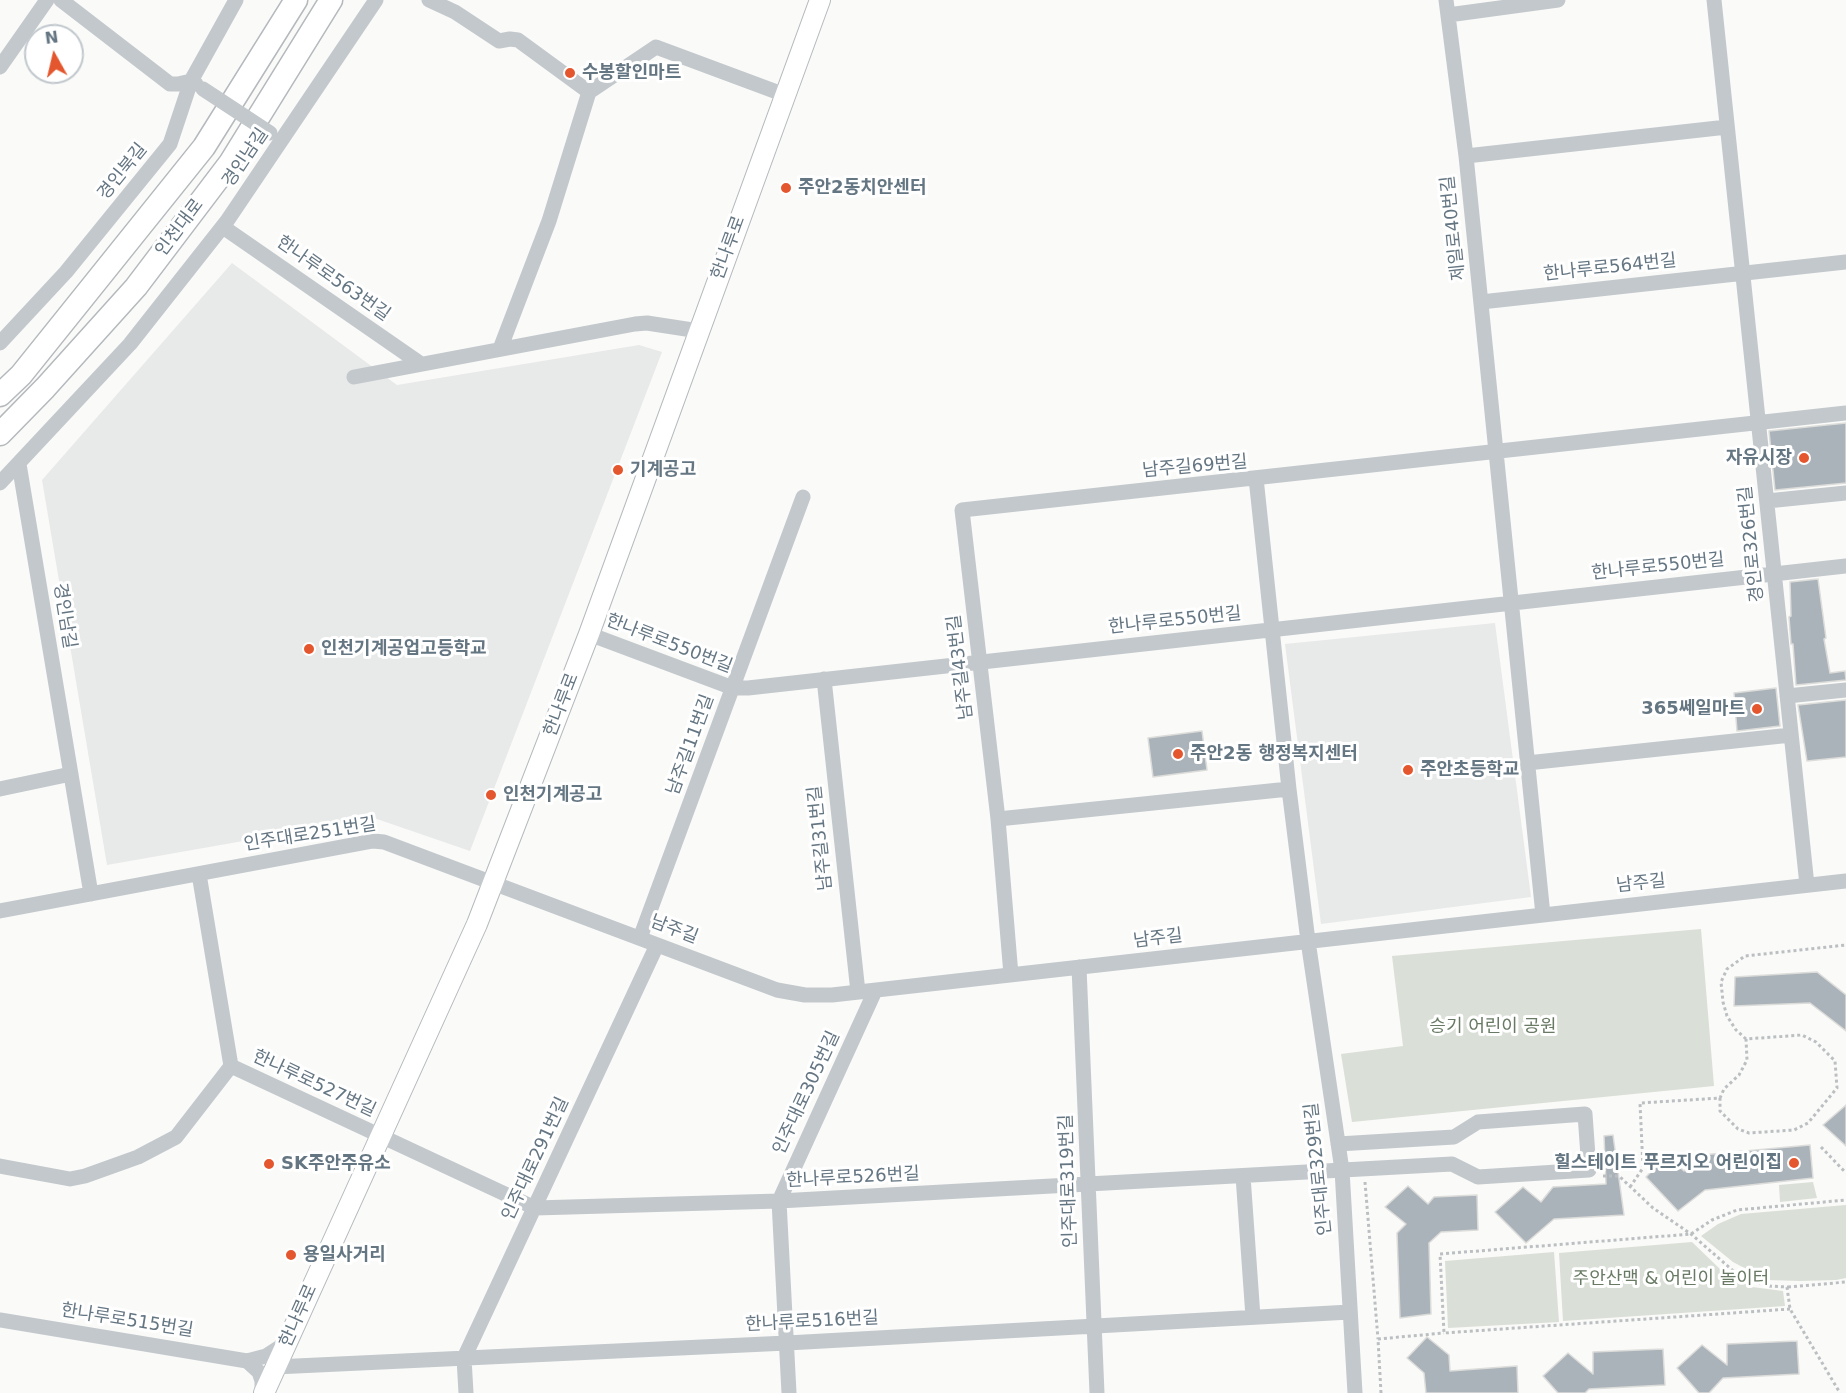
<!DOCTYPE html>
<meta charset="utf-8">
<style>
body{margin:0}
#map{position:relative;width:1846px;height:1393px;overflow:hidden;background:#fafaf8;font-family:"DejaVu Sans",sans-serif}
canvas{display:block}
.north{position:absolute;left:24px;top:24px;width:60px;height:60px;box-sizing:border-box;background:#fff;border:2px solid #c1c8cd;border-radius:50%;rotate:352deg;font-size:16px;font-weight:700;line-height:24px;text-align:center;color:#657683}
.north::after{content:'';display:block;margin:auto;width:21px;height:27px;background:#e4572e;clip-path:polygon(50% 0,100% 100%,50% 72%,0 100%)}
</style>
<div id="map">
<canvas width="1846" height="1393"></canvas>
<div class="north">N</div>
</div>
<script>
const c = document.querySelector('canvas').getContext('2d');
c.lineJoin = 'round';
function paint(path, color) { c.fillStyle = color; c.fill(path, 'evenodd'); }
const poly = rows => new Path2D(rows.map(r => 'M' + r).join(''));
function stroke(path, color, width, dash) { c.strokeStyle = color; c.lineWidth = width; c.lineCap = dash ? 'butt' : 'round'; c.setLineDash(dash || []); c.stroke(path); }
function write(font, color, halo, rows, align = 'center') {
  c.font = font + ' "DejaVu Sans","Noto Sans KR",sans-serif'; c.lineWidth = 6; c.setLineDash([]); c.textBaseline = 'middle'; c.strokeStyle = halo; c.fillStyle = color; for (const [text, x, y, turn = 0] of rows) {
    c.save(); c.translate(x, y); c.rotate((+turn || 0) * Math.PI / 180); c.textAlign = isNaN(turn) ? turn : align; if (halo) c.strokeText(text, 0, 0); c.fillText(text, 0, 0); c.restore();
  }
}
const built = poly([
 [232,263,397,385,639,345,662,352,470,851,374,818,107,865,42,480],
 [1495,623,1531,897,1321,924,1285,644]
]);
const green = poly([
 [1701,929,1714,1086,1352,1122,1341,1054,1403,1046,1392,956],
 [1813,1182,1817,1198,1780,1202,1779,1185],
 [1846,1205,1846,1278,1836,1280,1800,1281,1767,1280,1733,1262,1701,1236,1718,1224,1741,1214],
 [1692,1242,1720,1269,1752,1287,1783,1291,1785,1306,1563,1321,1559,1253],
 [1554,1252,1559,1322,1448,1328,1445,1261]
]);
const building = poly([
 [1846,423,1846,483,1775,490,1769,431,1846,423],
 [1818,579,1826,638,1824,639,1830,673,1845,671,1846,680,1796,685,1793,644,1791,644,1789,617,1791,616,1790,582,1818,579],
 [1776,688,1780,726,1737,731,1734,693,1776,688],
 [1846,700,1846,757,1807,761,1798,705,1846,700],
 [1202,731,1207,770,1153,777,1148,738,1202,731],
 [1817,972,1846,995,1846,1031,1810,1003,1734,1006,1735,977,1817,972],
 [1846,1105,1846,1146,1823,1125,1846,1105],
 [1613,1135,1624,1215,1554,1219,1526,1243,1495,1212,1523,1187,1541,1202,1553,1187,1606,1184,1604,1136,1613,1135],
 [1810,1145,1813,1178,1705,1190,1678,1211,1646,1177,1667,1155,1684,1171,1702,1155,1810,1145],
 [1408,1186,1428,1204,1434,1197,1477,1195,1478,1230,1441,1232,1429,1243,1431,1314,1400,1318,1397,1233,1406,1224,1385,1207,1408,1186],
 [1427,1337,1449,1355,1450,1371,1517,1366,1518,1393,1426,1393,1424,1373,1407,1358,1427,1337],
 [1797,1341,1799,1374,1723,1378,1709,1393,1699,1393,1677,1368,1702,1345,1727,1365,1727,1344,1797,1341],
 [1663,1349,1665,1385,1589,1389,1585,1393,1558,1393,1543,1376,1568,1353,1593,1374,1593,1352,1663,1349]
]);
const path = poly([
 [1746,1039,1736,1030,1727,1016,1723,1002,1721,982,1727,969,1745,956,1846,945],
 [1821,1147,1846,1173],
 [1603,1176,1619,1176,1653,1208,1691,1234,1738,1275,1768,1286,1787,1287,1790,1309,1840,1393],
 [1365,1182,1378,1339],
 [1630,1187,1643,1168,1640,1103,1720,1098,1724,1089,1739,1075,1747,1060,1746,1039,1802,1035,1816,1042,1835,1061,1837,1088,1808,1123,1794,1130,1749,1133,1738,1129,1720,1111,1720,1098],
 [1788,1287,1846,1282],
 [1790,1309,1444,1333,1440,1254,1691,1234,1712,1220,1737,1210,1846,1200],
 [1381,1393,1378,1339,1444,1333]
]);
const minor = poly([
 [61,0,170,84,178,84,191,81,196,84],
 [429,0,455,12,499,41,510,39,518,40,589,92],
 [1446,0,1466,156,1543,915],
 [1714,0,1807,885],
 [1448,15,1558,0],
 [0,67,47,0],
 [1466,156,1727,127],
 [223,227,421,364],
 [1481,302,1846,262],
 [0,343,66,272,170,144,191,81,236,0],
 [500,349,549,221,589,92,656,47,785,95],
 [354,377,635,324,647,323,699,331],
 [19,464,91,894],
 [1256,478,1289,789,1308,941,1342,1170,1355,1393],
 [0,483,130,344,227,221,376,0],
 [1767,501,1846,493],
 [589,634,733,688,748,688,1846,566],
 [824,679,858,992],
 [1787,696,1846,690],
 [1527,763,1791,735],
 [0,789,71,774],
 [998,819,1289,789],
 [199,874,231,1066,535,1208,779,1201,1452,1164,1478,1177,1589,1170,1585,1114,1478,1122,1454,1137,1338,1144],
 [0,911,373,841,384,842,777,990,805,995,832,995,1846,881],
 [640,938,803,497],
 [1079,967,1097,1393],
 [1011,975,998,819,962,510,1846,413],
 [0,1166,70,1179,85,1176,138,1157,176,1137,231,1066],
 [1243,1176,1253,1317],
 [0,1320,247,1361],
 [275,1367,787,1343,1350,1312],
 [262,1393,262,1381,259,1372,247,1361,266,1356,286,1343],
 [466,1393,464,1358,657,945],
 [789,1393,779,1201,875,991]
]);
const major = poly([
 [264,1393,477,924,589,634,820,0]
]);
const highway = poly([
 [0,395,21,375,204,147,296,0],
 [0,434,45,388,136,287,230,163,331,0]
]);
const minorBridge = poly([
 [203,89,270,133]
]);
const markers = [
 [570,73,6,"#e4572e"],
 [786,188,6,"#e4572e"],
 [1804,458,6,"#e4572e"],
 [618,470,6,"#e4572e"],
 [309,649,6,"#e4572e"],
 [1757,709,6,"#e4572e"],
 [1178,754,6,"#e4572e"],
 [1408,770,6,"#e4572e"],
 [491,795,6,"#e4572e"],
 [1794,1163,6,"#e4572e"],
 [269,1164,6,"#e4572e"],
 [291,1255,6,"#e4572e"]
];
const poiNames = [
 ["수봉할인마트",582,73],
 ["주안2동치안센터",798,188],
 ["자유시장",1792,458,"right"],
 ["기계공고",630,470],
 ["인천기계공업고등학교",321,649],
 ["365쎄일마트",1745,709,"right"],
 ["주안2동 행정복지센터",1190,754],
 ["주안초등학교",1420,770],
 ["인천기계공고",503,795],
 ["힐스테이트 푸르지오 어린이집",1782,1163,"right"],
 ["SK주안주유소",281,1164],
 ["용일사거리",303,1255]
];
const streetNames = [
 ["경인남길",246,158,-56],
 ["경인북길",123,172,-51],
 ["인천대로",180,228,-53],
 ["제일로40번길",1454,228,-96],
 ["한나루로",729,248,-70],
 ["한나루로564번길",1610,268,-6],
 ["한나루로563번길",333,279,35],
 ["남주길69번길",1195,467,-5],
 ["경인로326번길",1752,544,-96],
 ["한나루로550번길",1658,567,-6],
 ["경인남길",64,616,81],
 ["한나루로550번길",1175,621,-6],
 ["한나루로550번길",669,644,21],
 ["남주길43번길",961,667,-97],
 ["한나루로",562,705,-69],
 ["남주길11번길",691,745,-70],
 ["인주대로251번길",310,835,-9],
 ["남주길31번길",821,838,-96],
 ["남주길",1641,884,-6],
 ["남주길",674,930,21],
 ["남주길",1158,939,-7],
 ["한나루로527번길",314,1084,25],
 ["인주대로305번길",807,1093,-65],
 ["인주대로291번길",536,1159,-65],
 ["인주대로329번길",1319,1169,-96],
 ["한나루로526번길",853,1178,-3],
 ["인주대로319번길",1069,1181,-92],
 ["한나루로",299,1316,-66],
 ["한나루로515번길",127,1321,9],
 ["한나루로516번길",812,1322,-3]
];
const parkNames = [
 ["승기 어린이 공원",1493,1027],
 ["주안산맥 & 어린이 놀이터",1671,1279]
];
paint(built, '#e8e9e9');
paint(green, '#dadfd7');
paint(building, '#aab3b9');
stroke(building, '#dcdcda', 1.5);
stroke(major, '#b5babe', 22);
stroke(highway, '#b4b9bd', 25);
stroke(path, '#bbbfc2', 3, [3, 3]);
stroke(minor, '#c3c8cc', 15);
stroke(major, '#fff', 20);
stroke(highway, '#fff', 22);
stroke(minorBridge, '#c3c8cc', 15);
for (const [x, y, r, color] of markers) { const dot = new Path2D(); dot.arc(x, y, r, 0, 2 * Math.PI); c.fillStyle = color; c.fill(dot); stroke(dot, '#fff', 2); }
write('bold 18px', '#657683', '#fff', poiNames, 'left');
write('18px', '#657683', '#fff', streetNames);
write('18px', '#687a64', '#fff', parkNames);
</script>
